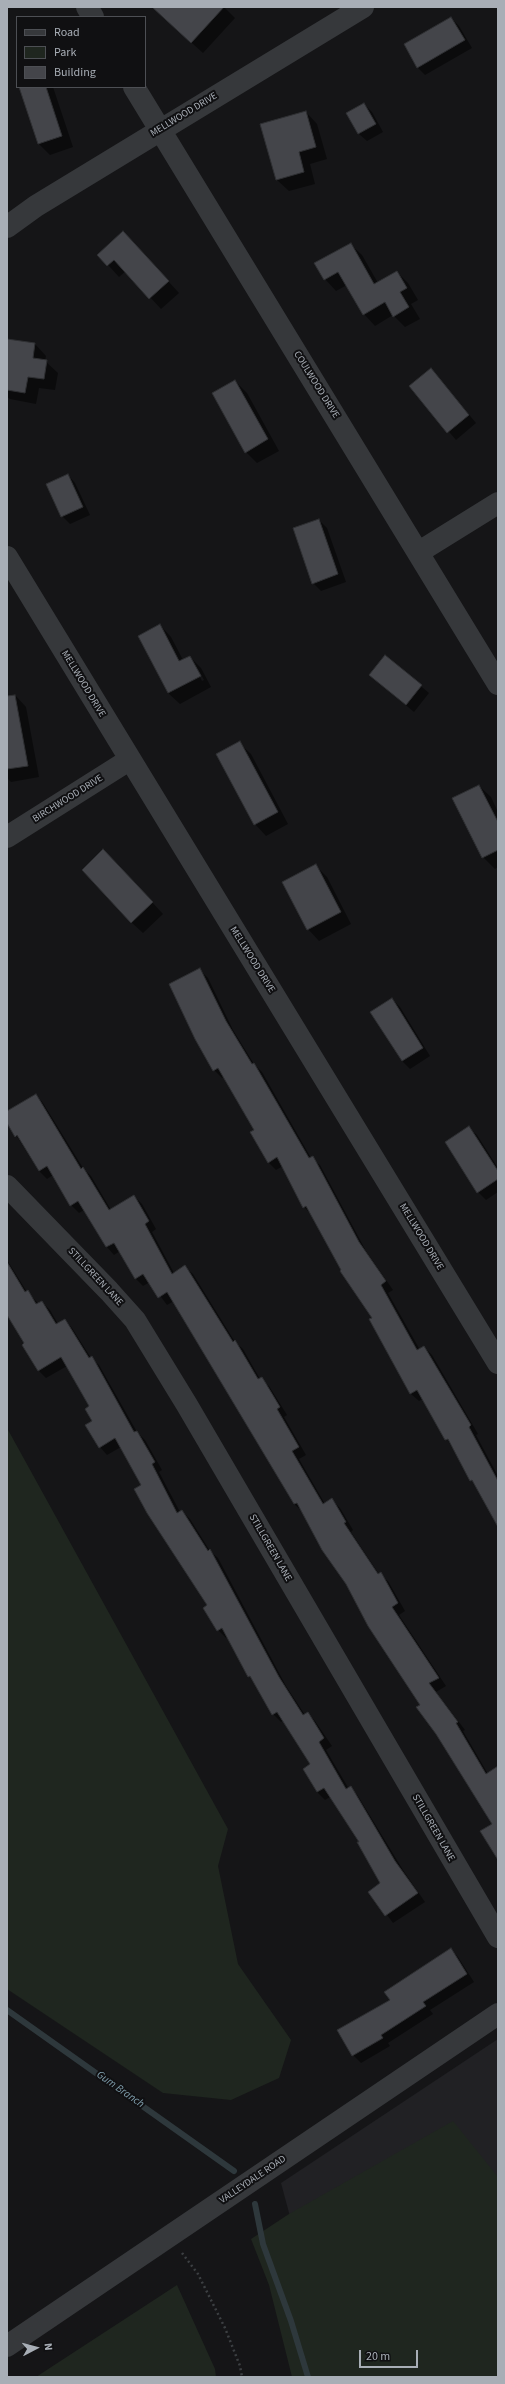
<!DOCTYPE html>
<style>
body{margin:0}
#map{position:relative;width:505px;height:2384px;overflow:hidden;background:#151517;font-family:"Source Sans 3",sans-serif}
canvas{display:block}
.frame{position:absolute;inset:0;border:8px solid #a8aeb6;pointer-events:none}
.legend{position:absolute;left:16px;top:16px;width:130px;height:72px;box-sizing:border-box;background:#101012;border:1px solid #4d4f54;margin:0;padding:5px 7px;list-style:none;font-size:12px;color:#a8aeb6}
.legend li{display:flex;align-items:center;gap:8px;height:20px}
.legend b{width:20px;border:1px solid #4d4f54}
.north{position:absolute;left:16px;top:2328px;width:40px;height:40px;-webkit-text-stroke:3px #101012;paint-order:stroke;rotate:84deg;font-size:11px;font-weight:700;line-height:16px;text-align:center;color:#a8aeb6}
.north::after{content:'';display:block;margin:auto;width:14px;height:18px;background:#a8aeb6;clip-path:polygon(50% 0,100% 100%,50% 72%,0 100%)}
.scale{position:absolute;left:359px;top:2350px;width:59px;height:18px;box-sizing:border-box;border:2px solid #a8aeb6;border-top:0;padding-left:5px;font-size:12px;line-height:14px;white-space:nowrap;color:#a8aeb6;-webkit-text-stroke:3px #101012;paint-order:stroke}
</style>
<div id="map">
<canvas width="505" height="2384"></canvas>
<div class="frame"></div>
<ul class="legend">
<li><b style="height:5px;background:#36383b"></b>Road</li>
<li><b style="height:11px;background:#1f261f"></b>Park</li>
<li><b style="height:11px;background:#44454a"></b>Building</li>
</ul>
<div class="north">N</div>
<div class="scale">20 m</div>
</div>
<script>
const c = document.querySelector('canvas').getContext('2d');
c.lineJoin = 'round';
function paint(path, color) { c.fillStyle = color; c.fill(path, 'evenodd'); }
const poly = rows => new Path2D(rows.map(r => 'M' + r).join(''));
function stroke(path, color, width, dash) { c.strokeStyle = color; c.lineWidth = width; c.lineCap = dash ? 'butt' : 'round'; c.setLineDash(dash || []); c.stroke(path); }
function write(font, color, halo, rows, align = 'center') {
  c.font = font + ' "Source Sans 3",sans-serif'; c.lineWidth = 4; c.setLineDash([]); c.textBaseline = 'middle'; c.strokeStyle = halo; c.fillStyle = color; for (const [text, x, y, turn = 0] of rows) {
    c.save(); c.translate(x, y); c.rotate((+turn || 0) * Math.PI / 180); c.textAlign = isNaN(turn) ? turn : align; if (halo) c.strokeText(text, 0, 0); c.fillText(text, 0, 0); c.restore();
  }
}
const built = poly([
 [498,2039,498,2377,333,2377,281,2183]
]);
const green = poly([
 [7,1428,228,1829,218,1866,238,1964,291,2040,279,2078,231,2100,163,2093,7,1989],
 [453,2121,498,2177,498,2377,292,2377,269,2285,251,2239,289,2214],
 [177,2285,215,2369,216,2377,36,2377]
]);
const shadow = poly([
 [167,7,224,7,235,18,203,53,172,25],
 [451,18,459,26,472,48,425,75,417,67],
 [20,87,53,87,73,147,50,155,39,144],
 [364,104,372,112,383,132,367,141,359,134,347,114],
 [306,112,317,124,327,159,310,164,315,184,289,191,277,180],
 [134,244,179,293,161,309,126,271,119,277,99,255],
 [350,244,362,255,378,283,397,272,408,283,418,300,411,304,420,319,405,327,393,315,375,326,364,314,347,285,336,291,325,279],
 [7,340,35,344,46,356,45,361,58,373,55,390,39,388,36,404,10,399,7,397],
 [431,369,476,423,456,440,410,386],
 [235,381,247,393,279,451,257,463,246,452],
 [68,475,75,483,90,515,70,524,62,516],
 [319,520,327,528,346,582,321,591,313,583],
 [160,625,171,637,183,660,190,657,201,668,211,687,180,704,168,693],
 [196,669,198,669,204,680,202,681],
 [385,656,429,693,414,712,370,675],
 [15,695,26,707,39,777,11,782,7,778,7,697],
 [239,743,251,754,288,824,266,836,255,824],
 [479,786,491,797,498,812,498,867,495,869,483,857],
 [115,862,163,914,143,933,131,922],
 [316,866,327,877,351,924,319,941,308,929],
 [200,970,208,978,233,1030,254,1064,262,1072,311,1158,320,1165,366,1251,393,1290,388,1293,420,1350,424,1347,432,1355,478,1434,476,1435,498,1476,498,1524,423,1399,419,1401,411,1394,371,1319,373,1318,343,1271,312,1215,304,1207,283,1166,276,1170,268,1162,256,1130,224,1076,222,1078,214,1070],
 [392,999,400,1007,430,1056,410,1069,402,1061,372,1012],
 [36,1095,43,1103,83,1168,91,1176,111,1210,134,1196,142,1204,156,1229,152,1232,174,1273,185,1267,193,1274,235,1342,243,1349,260,1379,269,1386,287,1415,284,1417,306,1455,299,1459,325,1504,332,1500,340,1508,353,1530,351,1532,379,1574,388,1581,405,1611,399,1615,446,1686,436,1692,465,1730,463,1731,488,1774,498,1773,498,1860,493,1824,303,1512,294,1504,174,1301,167,1305,150,1282,143,1286,135,1278,120,1251,114,1255,107,1247,84,1210,79,1213,71,1205,53,1175,47,1179,39,1171,7,1121,7,1112],
 [469,1128,477,1135,498,1168,498,1192,486,1200,478,1192,446,1142],
 [7,1260,27,1292,39,1304,42,1302,50,1310,58,1324,65,1320,72,1328,91,1358,99,1365,137,1432,145,1440,162,1470,159,1472,180,1512,182,1511,190,1519,210,1551,218,1558,286,1686,305,1715,308,1713,315,1721,332,1746,326,1750,349,1789,351,1788,358,1796,403,1870,425,1902,393,1923,370,1892,381,1884,360,1842,330,1797,325,1800,317,1792,304,1769,312,1765,284,1720,281,1722,273,1714,228,1637,226,1638,218,1630,209,1606,121,1447,107,1455,100,1447,90,1406,67,1366,46,1378,39,1371,26,1343,7,1313],
 [451,1949,458,1957,474,1982,430,2010,433,2014,388,2043,390,2046,361,2063,353,2055,391,2001]
]);
const stream = poly([
 [7,2010,234,2171],
 [255,2204,263,2244,291,2321,308,2377]
]);
const building = poly([
 [152,7,224,7,191,43,152,7],
 [451,17,465,40,417,68,404,44,451,17],
 [19,87,46,87,62,136,38,144,19,87],
 [364,103,376,124,358,134,346,113,364,103],
 [306,111,316,147,299,152,304,172,276,180,260,124,306,111],
 [123,231,169,281,149,299,114,260,107,266,97,255,123,231],
 [351,243,374,284,397,271,407,288,400,292,409,307,393,317,385,302,363,315,338,272,324,280,314,263,351,243],
 [7,339,35,343,33,358,47,360,44,379,28,377,25,393,7,390,7,339],
 [431,368,469,415,447,433,409,386,431,368],
 [235,380,268,439,245,453,212,393,235,380],
 [68,474,83,507,61,517,46,484,68,474],
 [319,519,338,574,312,584,293,528,319,519],
 [160,624,179,661,190,656,201,676,168,693,138,636,160,624],
 [385,655,422,685,406,705,369,675,385,655],
 [15,695,28,766,7,769,7,696,15,695],
 [240,741,278,812,254,825,216,754,240,741],
 [479,785,498,822,498,850,482,858,452,798,479,785],
 [103,849,153,902,131,923,82,870,103,849],
 [316,864,341,912,307,930,282,882,316,864],
 [200,968,226,1021,252,1064,254,1063,309,1158,313,1156,359,1242,386,1281,381,1285,417,1350,424,1346,471,1425,469,1427,498,1481,498,1527,472,1480,470,1481,448,1439,445,1440,417,1390,410,1394,369,1319,372,1318,340,1271,341,1270,306,1206,303,1208,277,1157,268,1163,250,1132,254,1130,218,1068,213,1071,195,1039,169,984,200,968],
 [392,998,423,1048,402,1061,370,1012,392,998],
 [36,1094,81,1169,83,1167,109,1210,134,1195,149,1221,145,1224,172,1274,185,1265,233,1342,235,1340,258,1379,262,1377,280,1407,277,1409,299,1447,292,1451,323,1504,332,1498,346,1522,344,1523,378,1574,381,1572,398,1603,392,1607,439,1678,429,1683,458,1722,456,1723,486,1774,498,1766,498,1860,480,1831,492,1824,436,1734,416,1707,420,1705,368,1626,346,1584,322,1550,297,1503,294,1504,167,1292,158,1298,143,1274,135,1279,114,1243,106,1247,78,1201,70,1206,47,1166,39,1171,17,1135,15,1137,7,1123,7,1111,36,1094],
 [469,1126,498,1171,498,1179,477,1193,445,1142,469,1126],
 [7,1262,25,1292,28,1290,36,1304,42,1301,56,1324,65,1319,89,1358,92,1356,134,1432,137,1431,155,1462,152,1464,177,1513,182,1510,208,1551,210,1549,279,1677,303,1715,308,1712,324,1738,319,1742,346,1789,351,1786,395,1861,418,1893,385,1916,368,1892,380,1883,357,1842,359,1842,324,1788,317,1792,303,1769,310,1764,277,1712,272,1715,250,1676,248,1677,222,1628,217,1631,203,1608,207,1605,147,1513,134,1489,141,1485,115,1438,99,1448,85,1425,92,1421,85,1409,89,1406,61,1357,38,1371,22,1345,24,1343,7,1315,7,1262],
 [451,1948,467,1974,423,2002,426,2006,381,2035,383,2038,352,2056,337,2030,390,2000,384,1992,451,1948]
]);
const path = poly([
 [182,2253,198,2274,225,2328,240,2366,242,2377]
]);
const minor = poly([
 [87,7,93,17],
 [134,87,498,684],
 [7,227,36,206,363,7],
 [419,552,498,503],
 [7,557,498,1363],
 [7,837,129,760],
 [7,1186,109,1291,135,1320,187,1405,498,1937],
 [7,2346,498,2014]
]);
const streetNames = [
 ["MELLWOOD DRIVE",184,115,-31],
 ["COULWOOD DRIVE",316,385,58],
 ["MELLWOOD DRIVE",83,684,59],
 ["BIRCHWOOD DRIVE",68,799,-32],
 ["MELLWOOD DRIVE",252,960,58],
 ["MELLWOOD DRIVE",421,1237,59],
 ["STILLGREEN LANE",95,1277,47],
 ["STILLGREEN LANE",270,1548,60],
 ["STILLGREEN LANE",433,1828,60],
 ["VALLEYDALE ROAD",253,2180,-34]
];
const waterNames = [
 ["Gum Branch",120,2090,35]
];
paint(built, '#212124');
paint(green, '#1f261f');
paint(shadow, '#0007');
stroke(stream, '#2e383c', 6);
paint(building, '#44454a');
stroke(building, '#2f3033', 1);
stroke(path, '#3c3f42', 2.5, [2, 3]);
stroke(minor, '#36383b', 22);
write('10px', '#a8aeb6', '#101012', streetNames);
write('italic 11px', '#81a0af', '#101012', waterNames);
</script>
